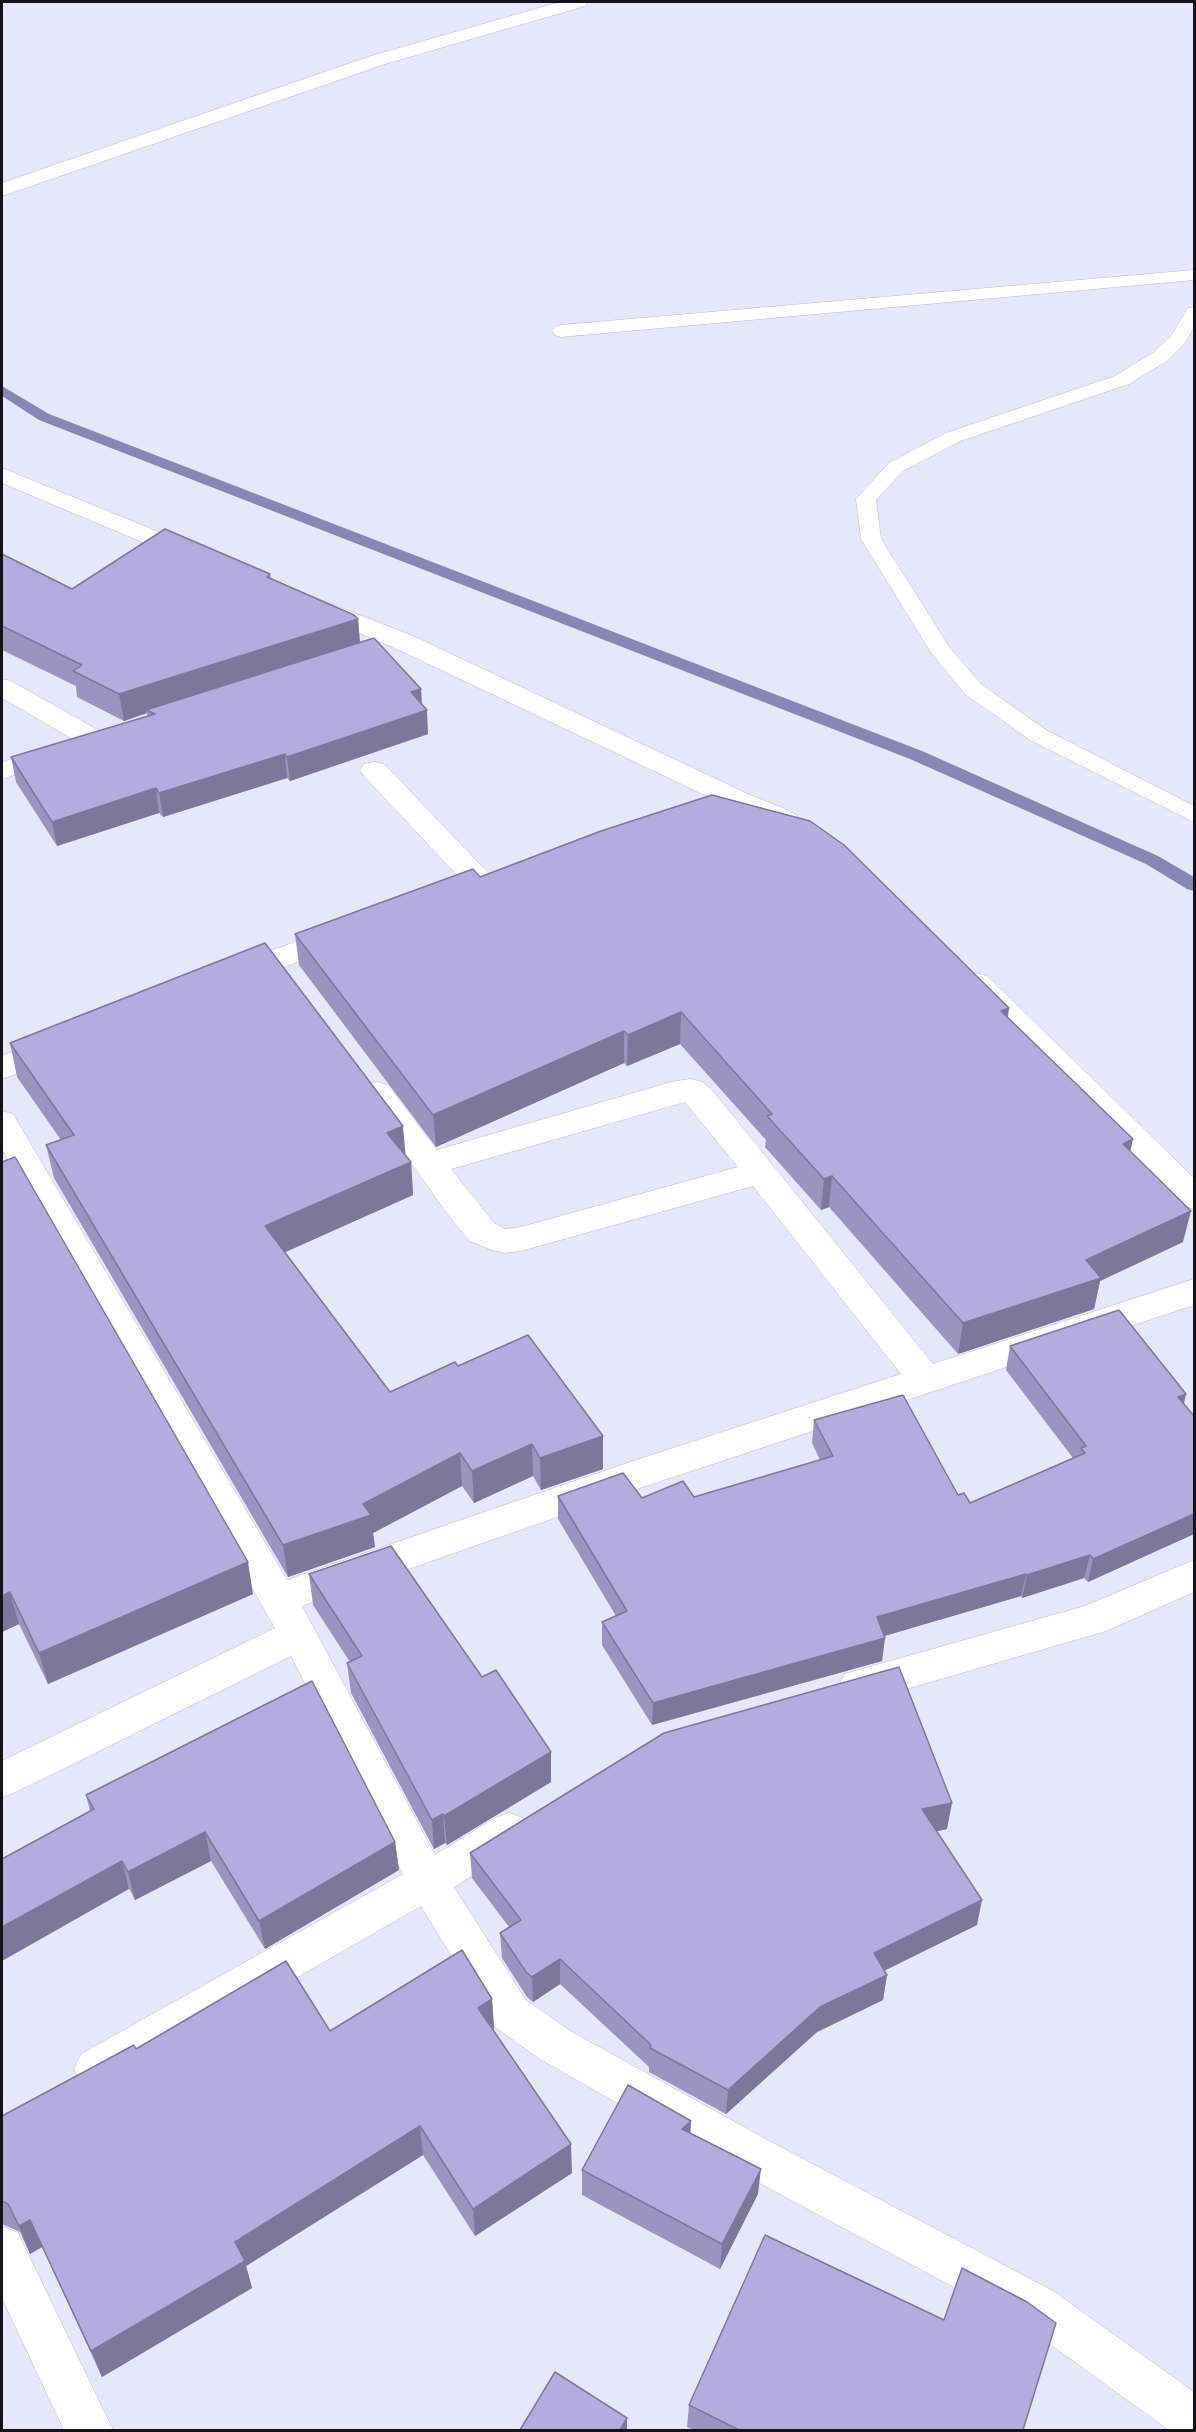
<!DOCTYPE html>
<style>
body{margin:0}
#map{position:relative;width:1196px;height:2432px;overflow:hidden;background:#e8e6fa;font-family:"Golos Text",sans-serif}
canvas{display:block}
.frame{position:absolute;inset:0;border:3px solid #14131a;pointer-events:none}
</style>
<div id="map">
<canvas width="1196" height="2432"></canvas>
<div class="frame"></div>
</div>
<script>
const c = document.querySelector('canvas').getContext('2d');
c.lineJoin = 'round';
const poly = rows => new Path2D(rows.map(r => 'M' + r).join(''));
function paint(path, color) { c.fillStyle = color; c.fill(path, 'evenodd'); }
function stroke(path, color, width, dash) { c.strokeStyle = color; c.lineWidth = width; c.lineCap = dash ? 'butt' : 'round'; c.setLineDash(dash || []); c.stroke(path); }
const stream = poly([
 [2,386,49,414,922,751,1158,856,1194,877,1194,891,1187,889,1146,864,910,759,39,420,2,396,2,386]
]);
const service = poly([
 [1194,270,1194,280,561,337,555,335,552,331,555,327,561,325,1194,270],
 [1194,307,1194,327,1185,343,1168,360,1129,384,960,441,903,471,876,500,881,539,950,648,981,684,1046,730,1194,806,1194,822,1030,740,965,694,930,651,861,539,856,499,889,463,946,433,1115,376,1154,352,1171,336,1188,308,1194,307]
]);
const minor = poly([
 [2,468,203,550,207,555,203,560,194,563,185,560,2,483,2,468],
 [316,598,413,636,750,795,788,810,804,821,808,827,804,833,794,836,784,833,768,822,730,807,395,648,307,611,303,606,307,601,316,598],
 [2,679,11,681,105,734,109,740,105,746,95,748,85,746,2,698,2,679],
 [57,745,67,747,71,753,67,759,2,779,2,762,57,745],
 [374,762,384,764,492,877,497,884,492,891,482,893,472,891,364,776,360,770,364,764,374,762],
 [340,925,350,928,355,935,350,942,234,986,223,983,219,976,223,969,340,925],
 [976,973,987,976,1194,1178,1194,1209,1182,1205,965,990,961,983,965,976,976,973],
 [55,1036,66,1039,70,1047,66,1055,2,1079,2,1056,55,1036],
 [691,1079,702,1082,712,1090,933,1364,1194,1279,1194,1305,646,1486,302,1606,435,1855,495,1818,509,1813,523,1818,529,1831,523,1844,454,1887,525,1999,570,2031,771,2142,1053,2291,1194,2392,1194,2430,1169,2430,1021,2323,739,2172,540,2059,495,2027,421,1906,111,2084,96,2090,81,2084,74,2069,81,2054,403,1874,291,1656,16,1792,2,1797,2,1761,275,1628,2,1149,2,1111,13,1114,287,1580,621,1465,901,1374,753,1186,521,1251,505,1253,492,1250,470,1241,452,1220,361,1093,366,1085,377,1082,388,1085,437,1150,675,1081,691,1079],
 [685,1102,738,1167,521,1227,505,1229,494,1223,451,1169,685,1102],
 [1194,1560,1194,1592,1106,1631,858,1703,844,1698,839,1686,844,1674,1085,1606,1194,1560],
 [2,2226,18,2233,113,2430,64,2430,2,2298,2,2226]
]);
const tertiary = poly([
 [560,2,587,2,585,6,385,64,2,196,2,183,371,56,560,2]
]);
const wall = poly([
 [2,554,72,589,270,574,271,578,358,619,360,642,421,689,422,704,428,734,290,781,287,778,163,817,159,813,57,846,16,782,11,757,147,716,147,713,124,721,77,697,76,686,2,650],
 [480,877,1009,1008,1008,1017,1130,1152,1183,1242,1100,1281,1094,1309,958,1354,829,1207,821,1210,765,1147,766,1140,680,1044,627,1066,624,1063,436,1147,299,965,295,934],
 [10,1043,406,1156,411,1162,413,1195,285,1252,390,1392,458,1366,603,1469,541,1490,533,1476,474,1503,462,1486,373,1533,375,1547,288,1577,54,1178,46,1145,61,1140,17,1077],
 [2,1162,253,1594,48,1684,19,1624,2,1632],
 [1010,1346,1186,1394,1184,1404,1194,1416,1194,1534,1088,1582,1084,1578,1022,1598,1021,1596,884,1636,882,1661,652,1725,602,1645,602,1622,616,1616,558,1519,558,1496,642,1498,694,1497,820,1460,812,1443,814,1420,958,1495,970,1503,1073,1458,1006,1370],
 [309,1574,482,1677,551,1752,551,1782,447,1845,445,1843,434,1849,351,1693,347,1663,350,1662,313,1605],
 [86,1795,395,1842,399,1870,265,1949,211,1861,135,1900,90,1811],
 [947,1829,937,1831,977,1925,884,1971,887,1975,883,2000,817,2032,726,2114,649,2072,649,2067,560,1984,533,2002,527,1997,502,1958,500,1933,509,1927,472,1878,470,1853],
 [492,1999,494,2029,493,2029,572,2173,475,2236,423,2155,246,2266,252,2288,102,2377,42,2247,30,2254,20,2232,2,2224,2,2116,136,2049,330,2031],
 [691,2133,758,2194,720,2269,582,2195,582,2170],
 [944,2320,1023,2430,694,2430,687,2427,689,2405]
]);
const shadedWall = poly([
 [358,619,360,645,146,710,147,713,124,721,119,694],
 [421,689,422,711,427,710,428,734,290,781,287,757,411,692],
 [285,754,287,778,163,817,159,793],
 [156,788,159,813,57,846,52,822],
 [1009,1008,1004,1039,1001,1011],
 [681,1012,680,1044,627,1066,628,1035],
 [624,1031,624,1063,436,1147,433,1115],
 [403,1126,406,1159,387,1133],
 [1133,1139,1126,1171,1123,1144],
 [411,1162,413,1195,270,1259,265,1226],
 [832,1176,829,1207,821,1210,824,1179],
 [1191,1211,1183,1242,1100,1281,1094,1309,958,1354,963,1323,1086,1260],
 [1186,1394,1180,1418,1178,1397],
 [603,1436,603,1469,541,1490,540,1458],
 [532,1444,533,1476,474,1503,472,1471],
 [460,1453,462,1486,373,1533,375,1547,288,1577,283,1545],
 [1194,1514,1194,1534,1088,1582,1093,1559],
 [1090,1555,1084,1578,1022,1598,1027,1575],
 [248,1562,253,1594,48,1684,39,1653],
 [1026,1574,1021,1596,874,1639,877,1617],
 [10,1592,19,1624,2,1632,2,1596],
 [885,1638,882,1661,652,1725,653,1703],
 [551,1752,551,1782,447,1845,444,1816],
 [952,1803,947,1829,917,1836,922,1809],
 [443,1814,445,1843,434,1849,432,1820],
 [205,1832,211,1861,135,1900,128,1872],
 [395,1842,399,1870,265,1949,259,1921],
 [122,1861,129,1889,2,1961,2,1927],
 [982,1900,977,1925,869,1978,874,1953],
 [560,1959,560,1984,533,2002,532,1977],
 [887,1975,883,2000,817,2032,726,2114,728,2090,820,2007],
 [492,1999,494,2029,480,2038,478,2008],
 [691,2121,690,2147,682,2129],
 [420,2126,423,2155,246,2266,252,2288,102,2377,91,2351,235,2242],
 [571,2144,572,2173,475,2236,473,2209],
 [761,2169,758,2194,720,2269,722,2244],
 [30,2220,42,2247,30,2254,19,2226],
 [627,2418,627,2430,620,2430]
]);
const building = poly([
 [165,529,270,574,267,577,354,615,358,619,119,694,73,671,82,665,2,626,2,554,72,589,165,529],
 [374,638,421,689,411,692,427,710,287,757,285,754,159,793,156,788,52,822,11,757,155,714,146,710,374,638],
 [712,795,810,821,844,845,1009,1008,1001,1011,1133,1139,1123,1144,1191,1211,1086,1260,1101,1278,963,1323,832,1176,824,1179,767,1116,772,1114,681,1012,628,1035,624,1031,433,1115,295,934,473,869,480,877,601,831,712,795],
 [265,943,403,1126,387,1133,411,1162,265,1226,390,1392,455,1362,458,1366,528,1335,603,1436,540,1458,532,1444,472,1471,460,1453,363,1504,371,1515,283,1545,46,1145,74,1135,10,1043,265,943],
 [15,1157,248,1562,39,1653,10,1592,2,1596,2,1162,15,1157],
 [1119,1310,1186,1394,1178,1397,1194,1416,1194,1514,1093,1559,1090,1555,1027,1575,1026,1574,877,1617,885,1638,653,1703,602,1622,627,1611,558,1496,623,1473,642,1498,683,1481,694,1497,833,1456,814,1420,903,1395,958,1495,964,1493,970,1503,1085,1453,1081,1448,1086,1446,1010,1346,1119,1310],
 [391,1546,482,1677,496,1670,551,1752,444,1816,443,1814,432,1820,347,1663,362,1656,309,1574,391,1546],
 [899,1667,952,1803,922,1809,982,1900,874,1953,887,1975,820,2007,728,2090,650,2048,651,2045,560,1959,532,1977,526,1972,500,1933,521,1920,470,1853,664,1733,899,1667],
 [312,1681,395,1842,259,1921,205,1832,128,1872,122,1861,2,1927,2,1859,94,1809,86,1795,312,1681],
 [462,1950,492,1999,478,2008,571,2144,473,2209,420,2126,235,2242,245,2261,91,2351,30,2220,19,2226,8,2204,2,2201,2,2116,134,2045,136,2049,286,1961,330,2031,462,1950],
 [628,2085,691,2121,682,2129,761,2169,722,2244,582,2170,628,2085],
 [765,2235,944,2320,962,2268,1027,2302,1056,2323,1023,2430,739,2430,689,2405,765,2235],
 [555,2372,627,2418,620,2430,520,2430,555,2372]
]);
paint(stream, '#8b85b3');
stroke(service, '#bcbacd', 1);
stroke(minor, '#bcbacd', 1);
stroke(tertiary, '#bcbacd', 1);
paint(service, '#fff');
paint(minor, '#fff');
paint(tertiary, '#fff');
paint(wall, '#9a94be');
paint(shadedWall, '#7d789b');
paint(building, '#b3acdd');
stroke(building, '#7d789b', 1.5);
</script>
